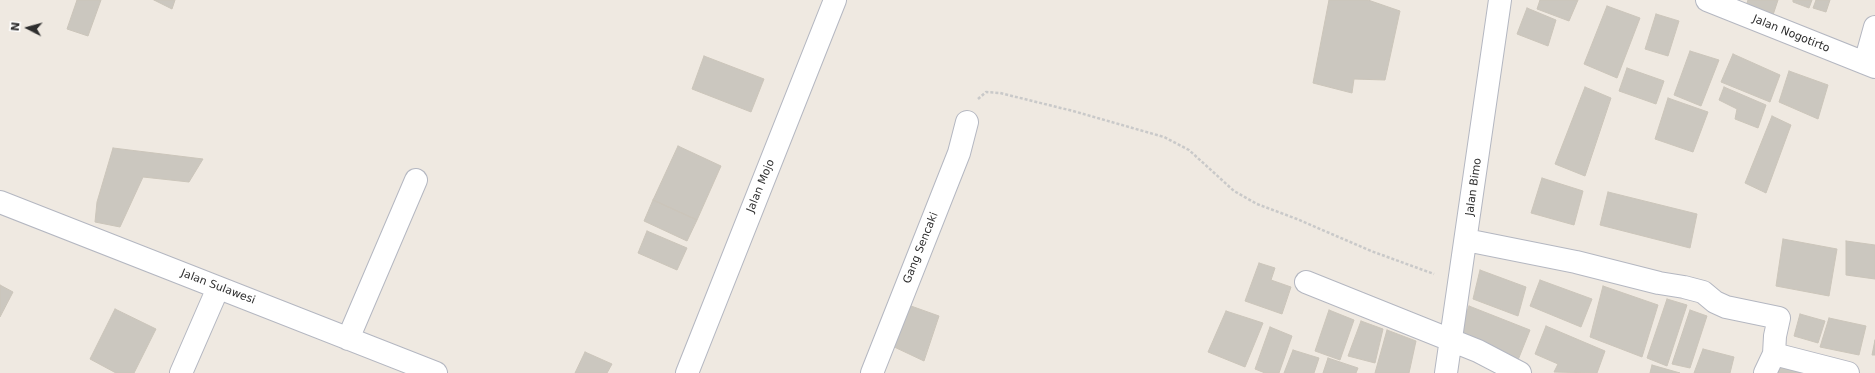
<!DOCTYPE html>
<style>
body{margin:0}
#map{position:relative;width:1875px;height:373px;overflow:hidden;background:#efe9e1;font-family:"DejaVu Sans",sans-serif}
canvas{display:block}
.north{position:absolute;left:8px;top:8px;width:40px;height:40px;-webkit-text-stroke:3px #fff;paint-order:stroke;rotate:276deg;font-size:11px;font-weight:700;line-height:16px;text-align:center;color:#2e2e2e}
.north::after{content:'';display:block;margin:auto;width:14px;height:18px;background:#2e2e2e;clip-path:polygon(50% 0,100% 100%,50% 72%,0 100%)}
</style>
<div id="map">
<canvas width="1875" height="373"></canvas>
<div class="north">N</div>
</div>
<script>
const c = document.querySelector('canvas').getContext('2d');
c.lineJoin = 'round';
function paint(path, color) { c.fillStyle = color; c.fill(path, 'evenodd'); }
const poly = rows => new Path2D(rows.map(r => 'M' + r).join(''));
function stroke(path, color, width, dash) { c.strokeStyle = color; c.lineWidth = width; c.lineCap = dash ? 'butt' : 'round'; c.setLineDash(dash || []); c.stroke(path); }
function write(font, color, halo, rows, align = 'center') {
  c.font = font + ' "DejaVu Sans",sans-serif'; c.lineWidth = 4; c.setLineDash([]); c.textBaseline = 'middle'; c.strokeStyle = halo; c.fillStyle = color; for (const [text, x, y, turn = 0] of rows) {
    c.save(); c.translate(x, y); c.rotate((+turn || 0) * Math.PI / 180); c.textAlign = isNaN(turn) ? turn : align; if (halo) c.strokeText(text, 0, 0); c.fillText(text, 0, 0); c.restore();
  }
}
const building = poly([
 [77,0,101,0,88,36,67,29,77,0],
 [154,0,175,0,172,9,154,0],
 [1329,0,1368,0,1400,11,1385,80,1354,79,1352,93,1313,83,1329,0],
 [1540,0,1578,0,1569,21,1537,9,1540,0],
 [1748,0,1778,0,1772,18,1745,9,1748,0],
 [1793,0,1812,0,1809,8,1793,2,1793,0],
 [1816,0,1830,0,1826,12,1813,8,1816,0],
 [1607,6,1640,18,1617,78,1584,64,1607,6],
 [1527,8,1556,20,1548,46,1517,34,1527,8],
 [1656,14,1679,21,1668,56,1645,49,1656,14],
 [1690,51,1719,60,1701,106,1674,95,1690,51],
 [1733,54,1780,75,1770,102,1721,82,1733,54],
 [704,56,764,79,751,112,692,89,704,56],
 [1627,68,1664,81,1656,104,1619,91,1627,68],
 [1789,71,1828,85,1818,119,1779,102,1789,71],
 [1585,87,1611,98,1585,176,1555,164,1585,87],
 [1724,87,1766,105,1758,128,1735,119,1737,109,1719,100,1724,87],
 [1668,98,1708,112,1693,152,1655,139,1668,98],
 [1772,116,1791,125,1766,193,1745,183,1772,116],
 [678,146,721,166,697,220,653,200,678,146],
 [113,148,203,159,189,182,143,177,120,227,95,222,97,202,113,148],
 [1542,178,1583,191,1574,225,1531,213,1542,178],
 [1608,192,1697,214,1690,248,1600,225,1608,192],
 [653,200,697,220,687,241,644,221,653,200],
 [647,231,687,248,677,270,638,253,647,231],
 [1783,239,1837,249,1829,296,1776,286,1783,239],
 [1846,241,1875,245,1875,279,1846,275,1846,241],
 [1259,263,1275,268,1271,280,1291,287,1282,314,1245,301,1259,263],
 [1480,270,1526,287,1518,316,1473,299,1480,270],
 [1540,280,1592,299,1581,327,1530,306,1540,280],
 [0,285,13,292,0,317,0,285],
 [1603,286,1658,305,1642,357,1590,337,1603,286],
 [1667,299,1687,305,1667,366,1647,358,1667,299],
 [911,306,939,316,924,361,890,345,911,306],
 [1469,306,1530,330,1518,360,1458,336,1469,306],
 [115,309,156,329,134,373,116,373,90,359,115,309],
 [1329,310,1354,320,1340,360,1315,351,1329,310],
 [1690,310,1707,316,1690,368,1672,364,1690,310],
 [1226,311,1263,323,1245,367,1208,352,1226,311],
 [1800,314,1825,321,1818,343,1794,336,1800,314],
 [1829,318,1866,326,1859,355,1820,347,1829,318],
 [1361,321,1383,329,1375,363,1348,356,1361,321],
 [1546,326,1605,351,1597,373,1554,372,1558,364,1535,354,1546,326],
 [1270,327,1292,336,1279,373,1265,373,1255,369,1270,327],
 [1387,330,1416,341,1409,373,1375,373,1387,330],
 [1875,340,1875,355,1872,355,1875,340],
 [1703,349,1734,357,1730,373,1694,373,1703,349],
 [1293,350,1319,358,1314,373,1284,373,1293,350],
 [585,352,612,364,607,373,575,373,585,352],
 [1328,358,1358,368,1356,373,1323,373,1328,358],
 [1779,364,1800,369,1799,373,1776,373,1779,364],
 [1652,365,1680,373,1650,373,1652,365]
]);
const path = poly([
 [978,99,986,92,1000,93,1073,111,1164,137,1189,150,1234,191,1257,204,1297,219,1371,251,1434,274]
]);
const minor = poly([
 [1707,0,1875,67],
 [1865,63,1875,27],
 [0,202,436,373],
 [1466,240,1576,262,1659,283,1684,287,1703,292,1715,302,1726,307,1779,318,1775,336,1774,354,1765,373],
 [1306,282,1478,351,1520,373],
 [348,339,416,180],
 [1774,354,1848,373],
 [181,373,218,288],
 [687,373,835,0],
 [872,373,959,153,967,122],
 [1446,373,1500,0]
]);
const streetNames = [
 ["Jalan Nogotirto",1791,34,22],
 ["Jalan Mojo",761,186,-68],
 ["Jalan Bimo",1474,187,-82],
 ["Gang Sencaki",921,248,-68],
 ["Jalan Sulawesi",218,287,21]
];
paint(building, '#cbc7bf');
stroke(building, '#cbc5ba', 1);
stroke(minor, '#b4b7c1', 24);
stroke(path, '#c9c9c9', 2.5, [3, 2]);
stroke(minor, '#fff', 22);
write('11px', '#2e2e2e', '#fff', streetNames);
</script>
